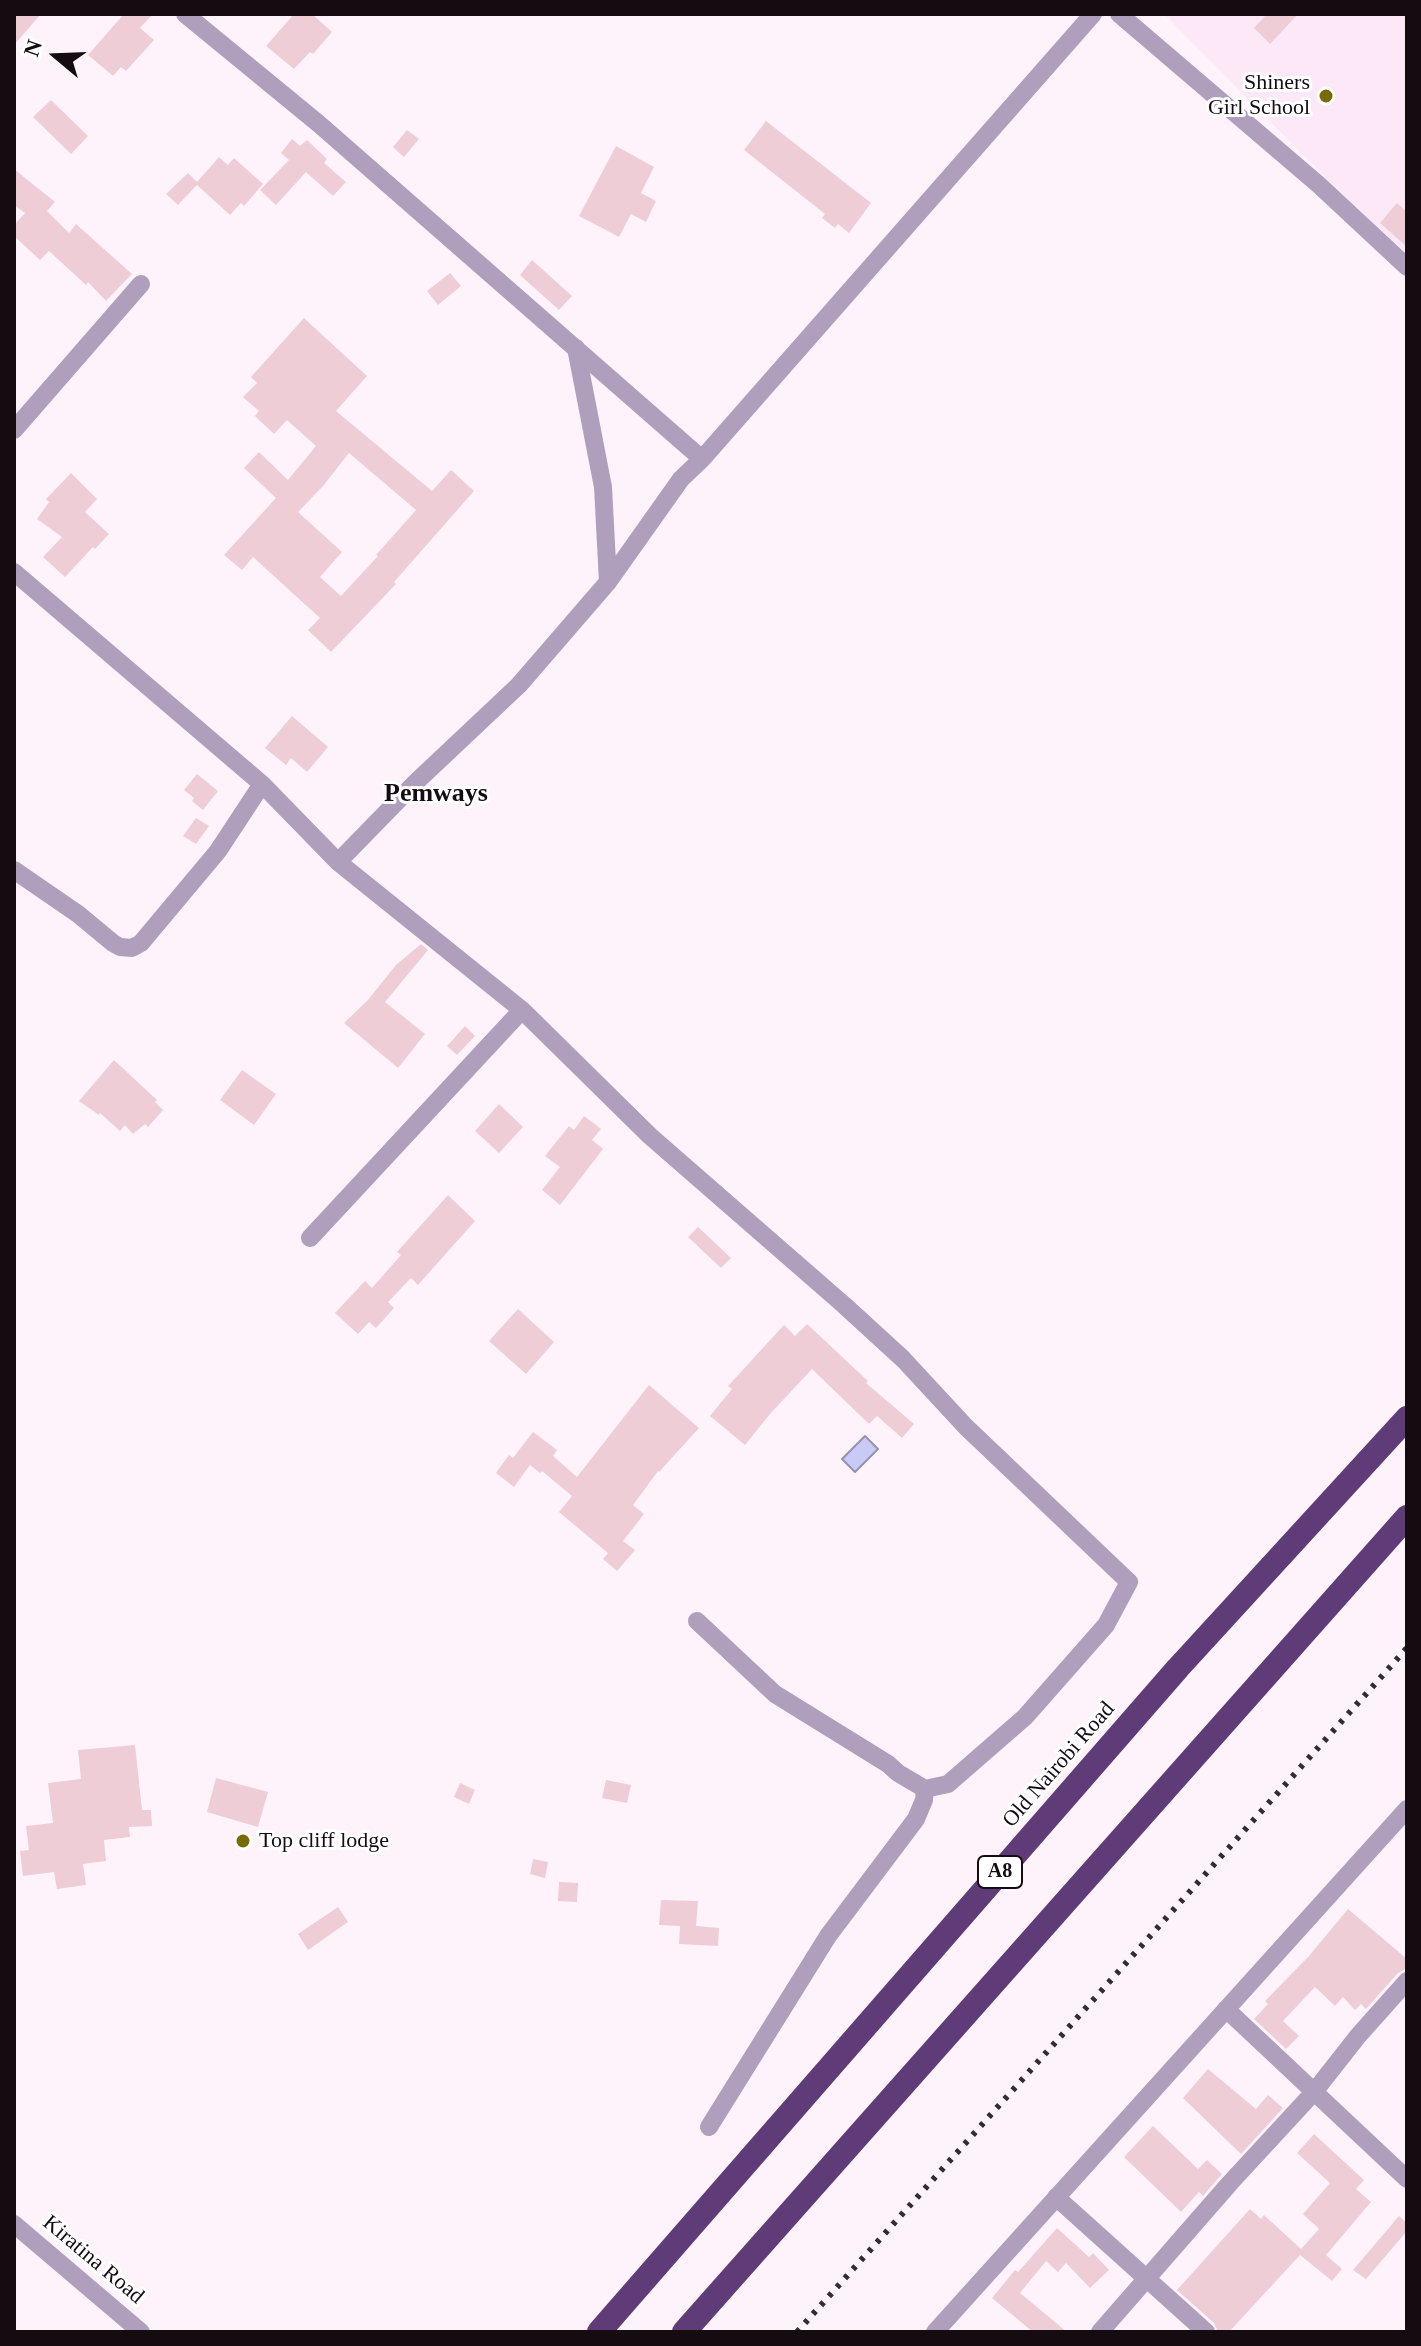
<!DOCTYPE html>
<style>
body{margin:0}
#map{position:relative;width:1421px;height:2346px;overflow:hidden;background:#fef3fb;font-family:"Times New Roman",serif}
canvas{display:block}
.frame{position:absolute;inset:0;border:16px solid #150c12;pointer-events:none}
.north{position:absolute;left:16px;top:16px;width:80px;height:80px;-webkit-text-stroke:6px #fff;paint-order:stroke;rotate:289deg;font-size:22px;font-weight:700;line-height:32px;text-align:center;color:#150c12}
.north::after{content:'';display:block;margin:auto;width:28px;height:36px;background:#150c12;clip-path:polygon(50% 0,100% 100%,50% 72%,0 100%)}
</style>
<div id="map">
<canvas width="1421" height="2346"></canvas>
<div class="frame"></div>
<div class="north">N</div>
</div>
<script>
const c = document.querySelector('canvas').getContext('2d');
c.lineJoin = 'round';
function paint(path, color) { c.fillStyle = color; c.fill(path, 'evenodd'); }
const poly = rows => new Path2D(rows.map(r => 'M' + r).join(''));
function stroke(path, color, width, dash) { c.strokeStyle = color; c.lineWidth = width; c.lineCap = dash ? 'butt' : 'round'; c.setLineDash(dash || []); c.stroke(path); }
function write(font, color, halo, rows, align = 'center') {
  c.font = font + ' "Times New Roman",serif'; c.lineWidth = 6; c.setLineDash([]); c.textBaseline = 'middle'; c.strokeStyle = halo; c.fillStyle = color; for (const [text, x, y, turn = 0] of rows) {
    c.save(); c.translate(x, y); c.rotate((+turn || 0) * Math.PI / 180); c.textAlign = isNaN(turn) ? turn : align; if (halo) c.strokeText(text, 0, 0); c.fillText(text, 0, 0); c.restore();
  }
}
const built = poly([
 [1164,14,1407,14,1407,254,1327,179]
]);
const water = poly([
 [865,1436,878,1449,855,1472,842,1459,865,1436]
]);
const building = poly([
 [14,14,41,14,14,45],
 [124,14,153,14,140,28,154,40,126,71,121,67,113,76,88,55],
 [294,14,312,14,332,32,313,54,310,52,294,69,266,46],
 [1267,14,1298,14,1270,44,1254,28],
 [51,100,88,136,71,154,33,117],
 [766,121,871,203,849,233,838,224,835,228,822,218,825,214,744,150],
 [407,130,419,139,404,157,393,147],
 [292,139,300,146,307,140,327,159,324,163,346,182,333,196,306,172,276,205,260,190,289,160,281,153],
 [616,146,654,167,641,193,656,201,646,222,631,214,619,237,579,216],
 [219,157,228,165,234,158,263,184,244,206,241,203,230,215,197,185,178,205,166,194,188,173,197,182],
 [14,169,55,202,47,211,69,233,76,224,132,274,106,301,88,282,86,285,49,251,40,260,14,236,14,225,25,213,14,205],
 [1397,203,1407,212,1407,247,1380,223],
 [532,260,572,296,559,310,520,275],
 [450,273,461,286,438,305,427,291],
 [304,318,367,376,336,411,432,491,451,470,474,491,394,582,396,584,331,652,308,630,320,618,253,557,242,570,224,555,276,498,244,468,259,452,288,480,316,446,287,420,274,434,255,416,259,411,243,397,257,383,251,377],
 [349,453,416,510,376,555,378,556,341,596,320,577,342,552,298,512,323,486],
 [71,473,97,499,85,512,109,534,95,549,93,547,65,577,43,557,62,537,37,519,49,502,46,499],
 [292,716,328,747,307,772,291,758,286,765,265,748],
 [197,774,218,791,203,810,192,801,194,798,184,790],
 [196,818,209,826,196,844,183,836],
 [421,944,428,950,385,1002,425,1034,398,1068,344,1023,368,1000,396,965],
 [465,1026,475,1036,457,1055,447,1046],
 [114,1060,157,1100,155,1102,163,1110,148,1127,145,1124,133,1134,125,1125,120,1131,100,1113,99,1115,79,1101],
 [242,1070,276,1094,254,1125,220,1100],
 [499,1104,523,1127,499,1153,475,1131],
 [584,1116,601,1129,592,1140,603,1149,560,1205,542,1190,560,1167,545,1156,569,1126,574,1130],
 [448,1195,475,1221,418,1285,411,1278,388,1302,394,1308,376,1328,369,1322,358,1334,335,1313,365,1281,372,1288,401,1255,397,1252],
 [698,1227,731,1258,721,1268,688,1237],
 [518,1309,554,1342,526,1374,489,1341],
 [807,1324,868,1381,866,1383,914,1424,902,1438,877,1416,869,1424,812,1369,770,1414,745,1445,710,1416,732,1389,728,1386,784,1325,795,1336],
 [649,1385,699,1428,659,1472,658,1471,633,1505,644,1514,623,1541,635,1550,617,1571,603,1559,608,1553,559,1512,572,1496,542,1471,540,1473,530,1465,514,1487,496,1473,509,1455,513,1458,533,1432,557,1450,553,1456,577,1477],
 [135,1745,142,1810,151,1810,152,1826,129,1827,130,1837,104,1840,106,1861,83,1864,86,1885,57,1889,54,1872,23,1876,20,1851,29,1850,26,1826,53,1823,48,1783,81,1779,78,1750],
 [216,1778,268,1792,258,1827,207,1812],
 [606,1780,631,1785,627,1803,602,1798],
 [460,1783,475,1790,469,1804,454,1797],
 [533,1859,548,1862,545,1878,530,1874],
 [559,1882,578,1883,577,1902,558,1901],
 [661,1900,698,1901,696,1926,719,1928,718,1946,679,1944,680,1926,659,1925],
 [338,1907,348,1922,308,1950,298,1934],
 [1348,1909,1407,1959,1407,1968,1398,1973,1366,2009,1361,2004,1355,2010,1343,1997,1335,2006,1315,1987,1283,2021,1299,2036,1286,2049,1254,2019,1268,2004,1265,2001,1309,1956],
 [1208,2069,1256,2109,1268,2095,1283,2108,1241,2154,1183,2098],
 [1153,2126,1198,2169,1207,2160,1222,2174,1203,2196,1199,2192,1181,2212,1124,2157],
 [1314,2134,1364,2180,1356,2189,1371,2202,1326,2255,1342,2269,1332,2281,1300,2255,1229,2332,1218,2332,1214,2323,1177,2290,1250,2209,1261,2219,1264,2215,1301,2249,1319,2229,1303,2214,1330,2183,1297,2153],
 [1399,2216,1407,2223,1407,2231,1366,2279,1353,2270],
 [1057,2228,1089,2257,1093,2253,1109,2270,1090,2288,1066,2263,1058,2272,1046,2261,1020,2293,1067,2332,1033,2332,992,2298,1015,2270,1018,2272]
]);
const minor = poly([
 [185,14,319,124,702,459],
 [1119,14,1319,185,1407,267],
 [576,348,603,487,608,582],
 [14,430,141,284],
 [14,572,262,784,338,862,522,1010,650,1136,844,1305,903,1359,966,1427,1129,1582,1106,1625,1025,1717,948,1784,925,1789],
 [338,862,415,783,519,685,608,582,681,479,702,459,1093,14],
 [14,870,78,914,113,943,120,947,132,948,141,943,218,851,262,784],
 [310,1238,522,1010],
 [697,1621,775,1694,888,1764,898,1773,925,1789,924,1800,916,1819,828,1936,709,2127],
 [1226,2009,1407,2179],
 [1056,2197,1206,2332],
 [14,2224,141,2332],
 [935,2332,1407,1809],
 [1100,2332,1230,2183,1314,2092,1358,2036,1407,1981]
]);
const highway = poly([
 [599,2332,1178,1668,1407,1418],
 [684,2332,1407,1517]
]);
const rail = poly([
 [797,2332,1407,1648]
]);
const markers = [
 [1326,96,8,"#786b05"],
 [243,1841,8,"#786b05"]
];
const shields = [
 [1000,1872,44]
];
const shieldNames = [
 ["A8",1000,1872]
];
const poiNames = [
 ["Shiners",1310,83],
 ["Girl School",1310,108],
 ["Top cliff lodge",259,1841,"left"]
];
const streetNames = [
 ["Old Nairobi Road",1059,1765,-49],
 ["Kiratina Road",93,2260,40]
];
const quarterNames = [
 ["Pemways",436,794]
];
paint(built, '#fde8f7');
paint(water, '#cacaf6');
stroke(water, '#9491b2', 2);
paint(building, '#efcdd6');
stroke(minor, '#af9fbc', 18);
stroke(highway, '#5f3c77', 24);
stroke(rail, '#342b31', 6, [4, 8]);
for (const [x, y, r, color] of markers) { const dot = new Path2D(); dot.arc(x, y, r, 0, 2 * Math.PI); c.fillStyle = color; c.fill(dot); stroke(dot, '#fff', 3); }
for (const [x, y, w] of shields) { const box = new Path2D(); box.roundRect(x - w / 2, y - 16, w, 32, 6); c.fillStyle = '#fff'; c.fill(box); stroke(box, '#150c12', 2); }
write('bold 20px', '#150c12', null, shieldNames);
write('22px', '#150c12', '#fff', poiNames, 'right');
write('22px', '#150c12', '#fff', streetNames);
write('bold 26px', '#150c12', '#fff', quarterNames);
</script>
